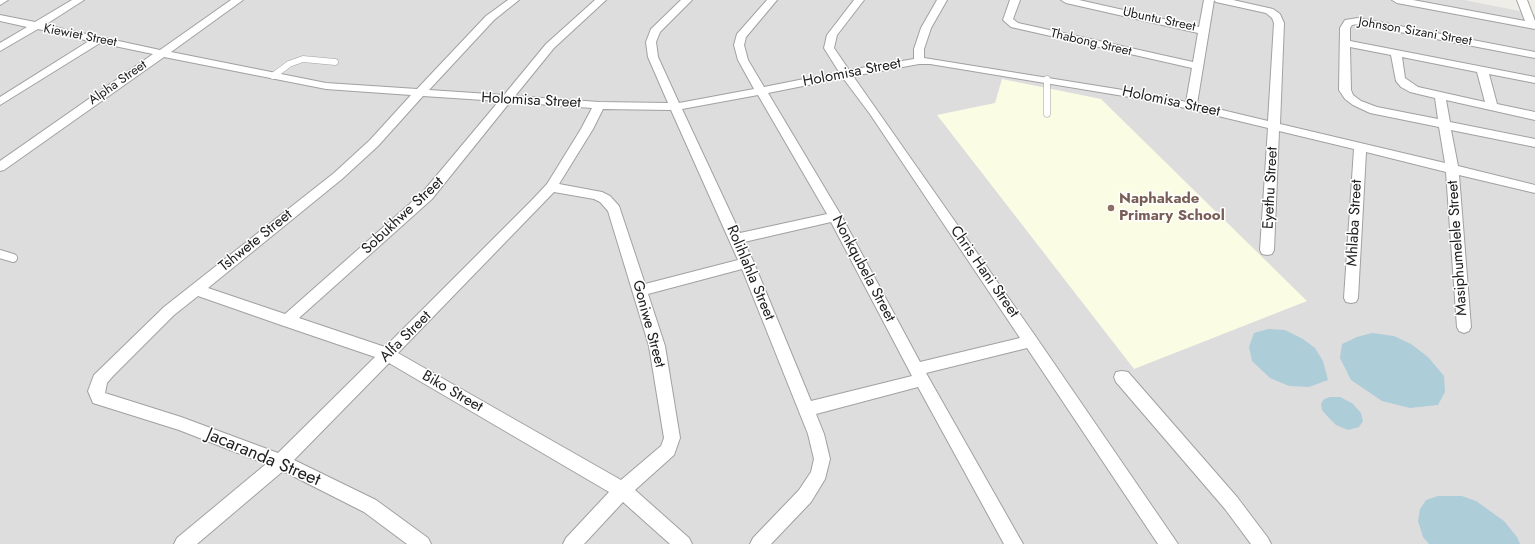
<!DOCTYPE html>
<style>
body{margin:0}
canvas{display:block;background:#efede7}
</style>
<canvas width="1535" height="544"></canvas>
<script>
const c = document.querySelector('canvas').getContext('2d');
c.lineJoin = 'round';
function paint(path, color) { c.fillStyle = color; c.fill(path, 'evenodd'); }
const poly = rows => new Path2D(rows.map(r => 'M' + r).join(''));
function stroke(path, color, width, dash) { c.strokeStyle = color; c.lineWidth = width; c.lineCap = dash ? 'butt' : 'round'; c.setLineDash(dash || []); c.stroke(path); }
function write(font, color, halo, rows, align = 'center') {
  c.font = font + ' Jost,sans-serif'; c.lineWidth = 3; c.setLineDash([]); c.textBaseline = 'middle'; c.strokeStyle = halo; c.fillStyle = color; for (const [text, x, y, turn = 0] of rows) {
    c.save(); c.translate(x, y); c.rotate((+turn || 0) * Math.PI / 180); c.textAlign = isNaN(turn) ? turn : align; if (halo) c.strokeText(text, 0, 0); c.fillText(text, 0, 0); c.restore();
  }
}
const residential = poly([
 [0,0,1464,0,1535,14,1535,544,0,544]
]);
const education = poly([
 [1002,79,1101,99,1307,301,1134,369,937,115,995,103]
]);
const water = poly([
 [1268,329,1285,330,1303,339,1315,348,1323,361,1328,380,1309,387,1289,386,1270,378,1252,361,1249,347,1254,333],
 [1372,333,1394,336,1411,344,1428,357,1444,376,1445,392,1438,405,1410,408,1382,401,1351,380,1340,358,1342,344,1357,337],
 [1330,397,1340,397,1352,403,1361,413,1363,421,1359,427,1348,430,1336,425,1328,417,1322,410,1321,404,1324,399],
 [1438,496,1462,496,1476,501,1504,521,1517,537,1520,544,1429,544,1423,537,1418,521,1420,509,1426,500]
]);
const laneFar1 = poly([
 [273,76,289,64,303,59,335,62],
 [1047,79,1047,114]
]);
const lane = poly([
 [0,254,13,258]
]);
const street = poly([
 [0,0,8,0,0,5,0,0],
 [72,0,84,0,45,25,160,50,231,0,243,0,171,52,326,83,417,89,486,16,508,0,519,0,494,20,429,90,504,95,546,44,595,0,606,0,554,48,515,96,599,102,668,103,648,57,646,42,651,29,681,0,692,0,660,32,656,42,658,57,679,103,754,89,738,60,734,45,737,34,767,0,777,0,746,37,744,45,748,60,764,87,839,72,824,48,827,35,854,0,864,0,837,35,834,48,849,70,914,59,914,49,921,28,937,0,947,0,931,28,924,49,924,58,1160,96,1186,102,1192,68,1011,27,1003,20,1010,0,1020,0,1013,19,1018,23,1193,62,1198,33,1066,3,1061,0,1079,0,1199,27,1204,0,1214,0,1197,104,1268,121,1274,23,1272,18,1266,13,1216,2,1214,0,1233,0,1273,9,1280,14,1284,23,1280,124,1445,163,1439,127,1370,113,1353,105,1345,99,1339,90,1340,28,1345,20,1358,18,1535,52,1535,58,1358,24,1352,25,1350,28,1350,41,1535,77,1535,83,1489,74,1497,104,1535,112,1535,120,1446,100,1450,122,1535,139,1535,147,1451,130,1458,166,1535,185,1535,193,1459,175,1471,327,1469,331,1464,333,1459,331,1457,327,1446,172,1366,152,1358,298,1356,302,1351,303,1346,302,1344,298,1354,149,1279,131,1274,250,1272,254,1267,255,1262,254,1260,250,1268,128,1160,102,930,64,919,64,853,76,1036,337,1178,544,1158,544,1027,348,926,373,1023,544,1004,544,918,387,816,414,824,434,830,459,825,479,811,502,771,544,750,544,753,538,799,490,811,472,814,459,808,434,742,269,648,294,665,346,680,438,674,455,635,490,689,538,692,544,670,544,623,502,584,544,563,544,566,538,609,492,389,363,294,460,376,500,428,538,431,544,407,544,364,512,283,471,197,544,174,544,177,538,266,464,179,430,93,403,88,391,94,375,164,307,334,173,370,140,411,95,326,89,164,57,4,170,0,171,0,161,153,54,100,43,0,105,0,97,89,41,38,29,0,51,0,43,27,27,0,21,0,15,35,22,72,0],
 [1350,47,1391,55,1396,81,1401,87,1410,92,1435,98,1438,119,1377,107,1361,101,1353,95,1351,90,1350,47],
 [1402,57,1477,72,1485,102,1418,87,1405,78,1402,57],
 [843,78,870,114,1020,338,920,362,842,217,768,93,843,78],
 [758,95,827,214,740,233,682,109,758,95],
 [423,96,499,101,422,193,285,314,208,288,342,179,378,146,423,96],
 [510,102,592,108,581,129,547,184,532,200,385,347,299,318,432,199,510,102],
 [603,109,671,110,738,260,645,284,619,206,610,196,602,192,559,184,593,129,603,109],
 [554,192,594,199,600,202,608,211,649,346,664,438,661,446,621,480,398,353,554,192],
 [831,222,912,376,811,401,754,263,744,242,831,222],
 [198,296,281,325,375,357,278,453,181,417,105,393,107,383,113,376,174,315,198,296],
 [1392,0,1413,0,1525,21,1517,0,1527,0,1535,21,1535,29,1397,3,1392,0],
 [1122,371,1128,372,1237,497,1268,538,1271,544,1251,544,1225,509,1116,382,1114,377,1116,372,1122,371]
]);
const markers = [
 [1111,208,4,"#8d6e63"]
];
const farStreetnames = [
 ["Ubuntu Street",1159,20,12],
 ["Johnson Sizani Street",1415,32,10],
 ["Kiewiet Street",80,36,11],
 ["Thabong Street",1091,43,13],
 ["Alpha Street",118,83,-35]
];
const streetNames = [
 ["Holomisa Street",852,73,-11],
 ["Holomisa Street",531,101,3],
 ["Holomisa Street",1171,102,12],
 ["Eyethu Street",1271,188,-87],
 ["Sobukhwe Street",403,216,-43],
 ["Mhlaba Street",1355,223,-87],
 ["Tshwete Street",256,241,-39],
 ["Masiphumelele Street",1458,248,-94],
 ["Nonkqubela Street",863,269,62],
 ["Chris Hani Street",984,272,55],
 ["Rolihlahla Street",750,273,67],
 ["Goniwe Street",648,324,75],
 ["Alfa Street",406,337,-45],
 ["Biko Street",452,392,30]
];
const educationNames = [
 ["Naphakade",1119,199],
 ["Primary School",1119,216]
];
const nearStreetnames = [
 ["Jacaranda Street",263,458,23]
];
paint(residential, '#dedddd');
paint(education, '#fbfce4');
paint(water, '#adcdd8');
stroke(laneFar1, '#a1a1a1', 7);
stroke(lane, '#a1a1a1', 10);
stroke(street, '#a1a1a1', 2);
stroke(laneFar1, '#fff', 6);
stroke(lane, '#fff', 8);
paint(street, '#fff');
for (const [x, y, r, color] of markers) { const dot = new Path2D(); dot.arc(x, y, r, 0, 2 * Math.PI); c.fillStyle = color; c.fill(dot); stroke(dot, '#fff', 1.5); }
write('13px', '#202020', '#fff', farStreetnames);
write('15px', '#202020', '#fff', streetNames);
write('bold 15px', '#785e54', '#fff', educationNames, 'left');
write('18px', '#202020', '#fff', nearStreetnames);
</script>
